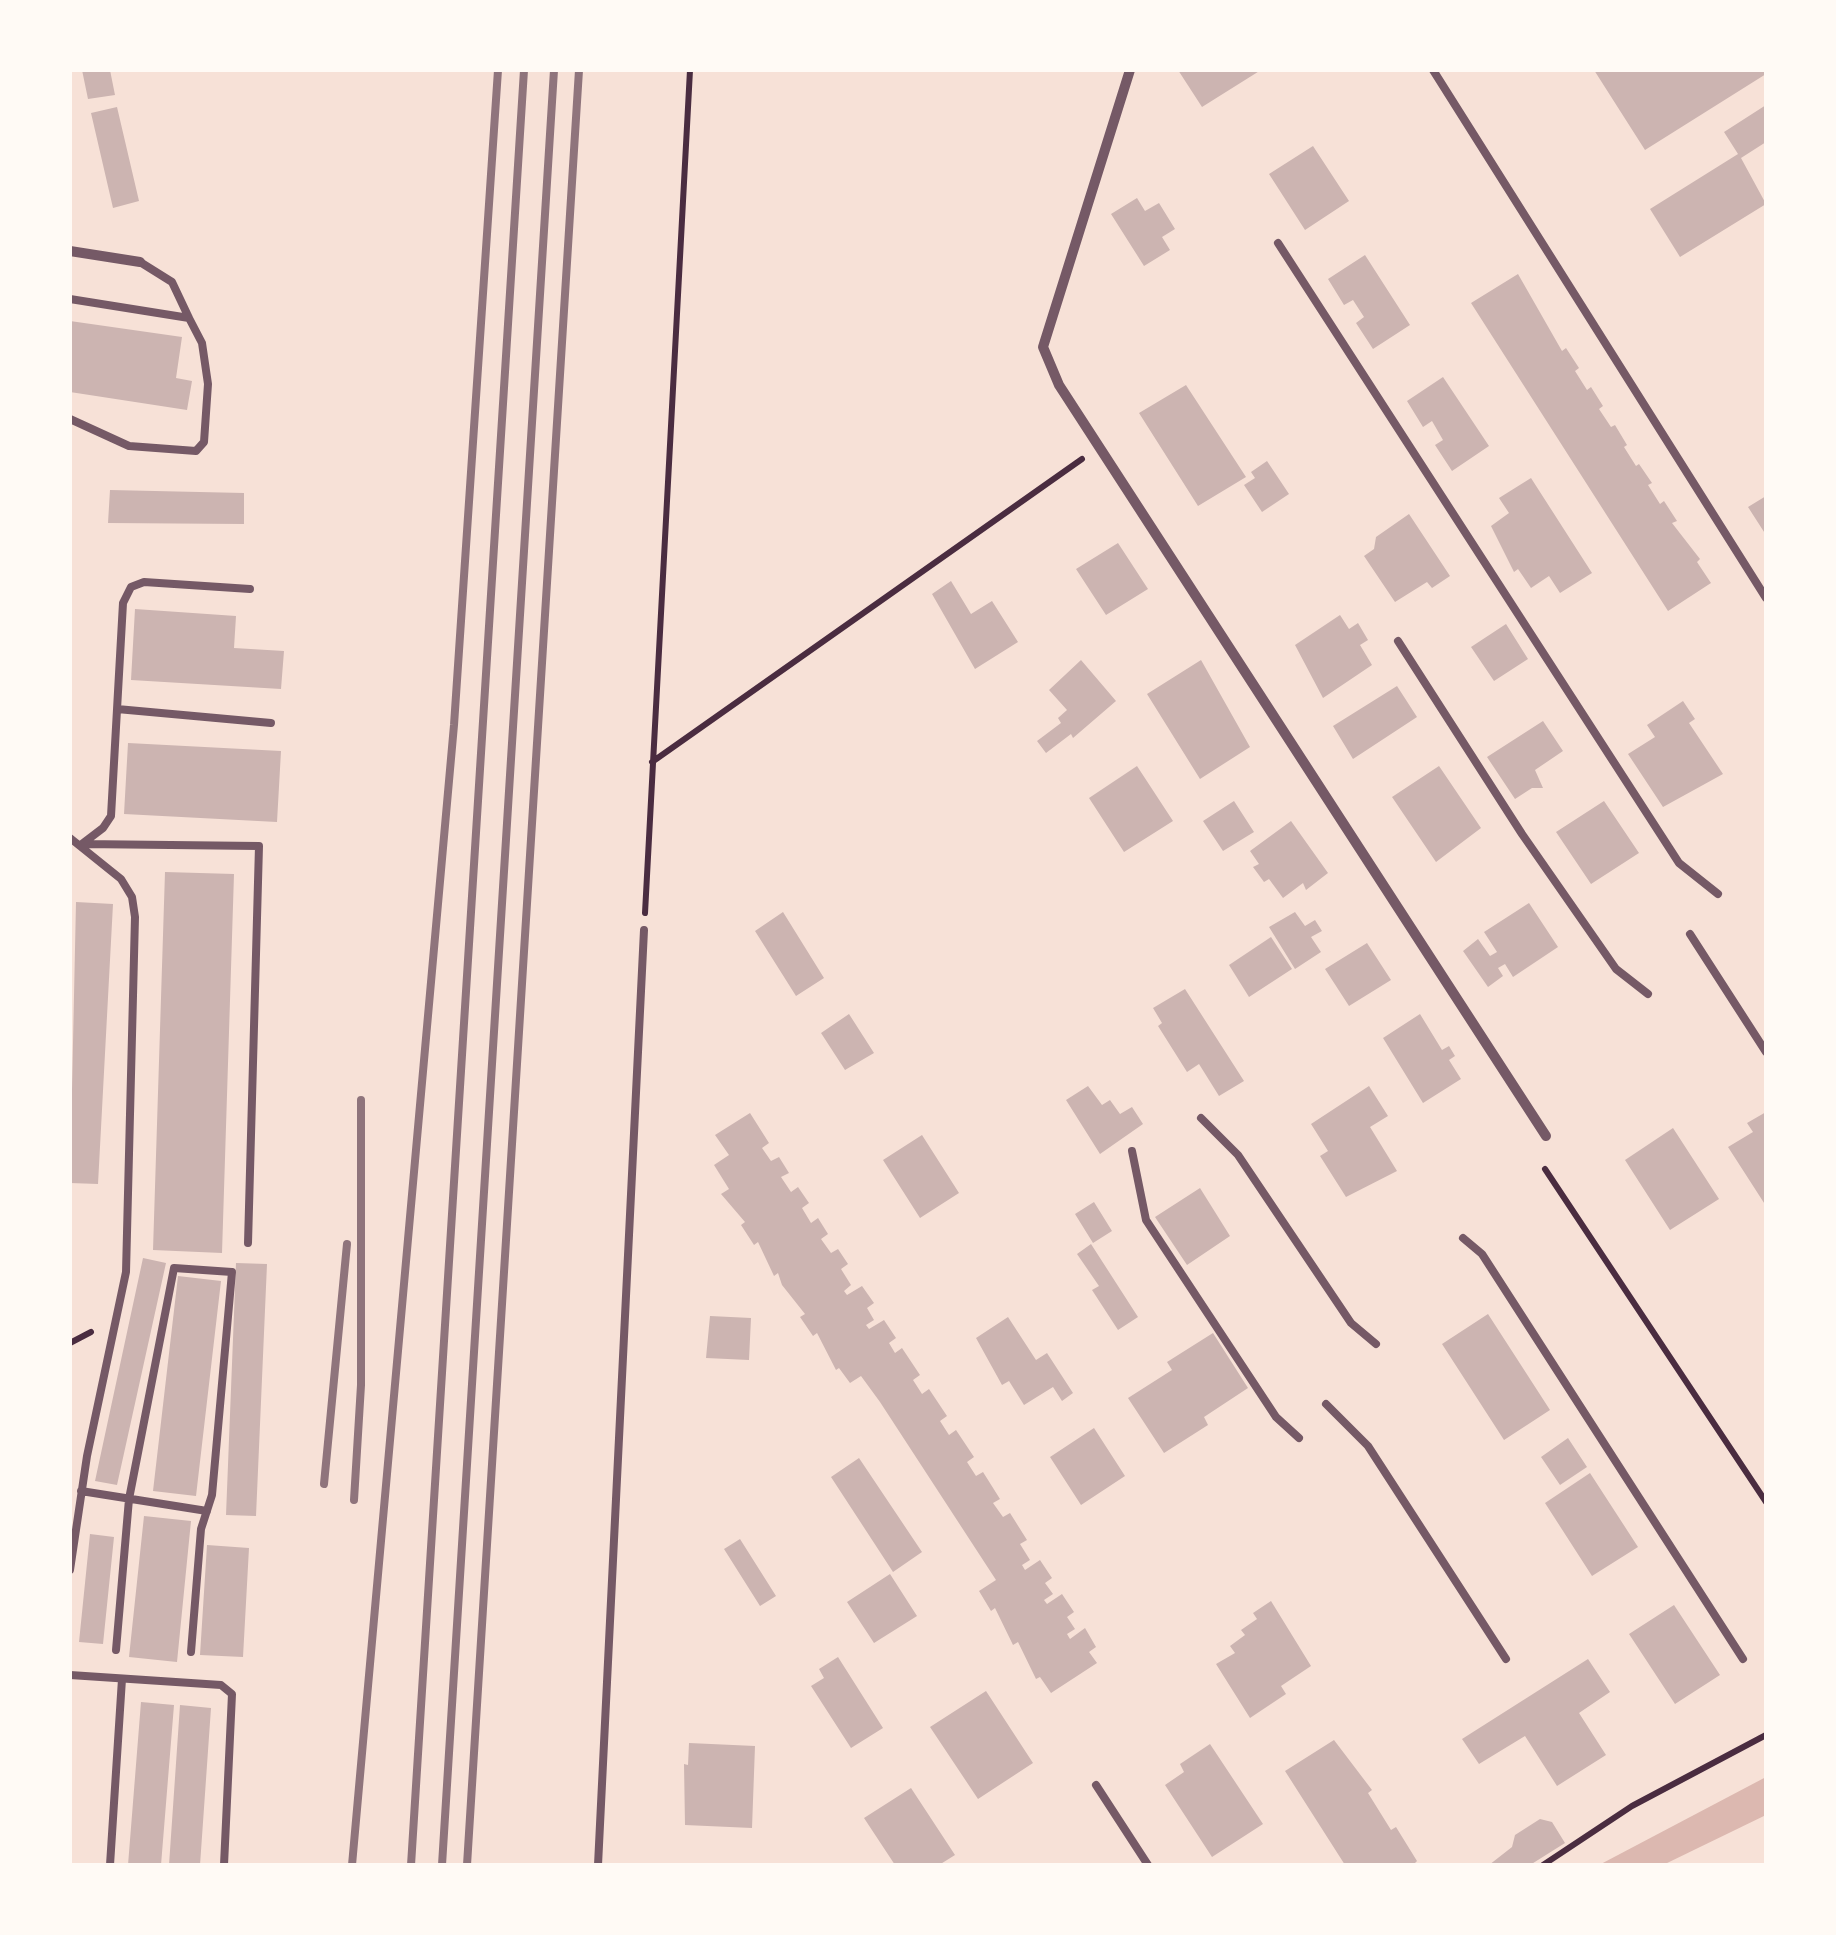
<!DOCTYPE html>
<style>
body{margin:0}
#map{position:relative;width:1836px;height:1935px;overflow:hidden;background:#f7e1d7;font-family:"DejaVu Sans",sans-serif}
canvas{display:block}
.frame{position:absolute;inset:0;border:72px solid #fffaf5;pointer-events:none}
</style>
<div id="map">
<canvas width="1836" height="1935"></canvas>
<div class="frame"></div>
</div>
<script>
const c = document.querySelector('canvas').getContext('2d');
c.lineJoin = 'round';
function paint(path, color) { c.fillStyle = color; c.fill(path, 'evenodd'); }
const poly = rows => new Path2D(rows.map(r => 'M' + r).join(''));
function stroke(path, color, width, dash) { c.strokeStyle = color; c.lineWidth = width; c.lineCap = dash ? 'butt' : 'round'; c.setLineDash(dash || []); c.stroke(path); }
const water = poly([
 [1766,1777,1766,1815,1663,1865,1599,1865]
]);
const building = poly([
 [82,70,110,70,115,95,88,99],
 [1178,70,1261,70,1202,107],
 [1594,70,1766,70,1766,74,1645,150],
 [1766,105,1766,142,1741,158,1766,204,1680,257,1650,209,1738,154,1724,132],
 [117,107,139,201,113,208,91,113],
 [1313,146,1349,201,1305,230,1269,174],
 [1137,198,1145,211,1159,203,1175,229,1162,237,1170,250,1144,266,1111,214],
 [1365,255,1410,325,1373,349,1356,323,1364,317,1353,300,1344,305,1328,279],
 [1518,274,1562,351,1566,348,1579,368,1575,371,1587,390,1591,387,1603,406,1599,409,1611,427,1615,425,1627,445,1624,447,1636,466,1639,464,1652,483,1648,485,1660,504,1664,501,1677,521,1672,523,1700,559,1697,562,1711,583,1668,611,1471,303],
 [70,321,182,337,176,378,192,381,187,410,70,392],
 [1443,377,1489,446,1452,471,1435,445,1443,440,1432,421,1423,427,1407,401],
 [1186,385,1246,477,1198,506,1139,413],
 [1267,461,1289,494,1262,512,1244,485,1255,478,1251,472],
 [1531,478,1592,573,1560,593,1549,576,1531,588,1518,569,1514,572,1491,526,1509,513,1499,498],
 [110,490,244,493,244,524,108,523],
 [1766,496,1766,535,1748,507],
 [1409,514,1450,576,1432,588,1427,582,1395,602,1364,556,1374,549,1376,537],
 [1118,543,1148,589,1106,615,1076,569],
 [951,581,971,614,992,601,1018,642,975,669,932,594],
 [135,609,236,616,234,648,284,651,281,689,131,680],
 [1340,615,1349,629,1358,623,1368,640,1360,645,1372,665,1323,698,1295,645],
 [1506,624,1528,659,1494,681,1471,647],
 [1081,660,1116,701,1073,738,1071,734,1046,753,1037,741,1061,723,1058,718,1067,710,1049,690],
 [1201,660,1250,747,1200,779,1147,694],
 [1397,686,1417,717,1353,759,1333,726],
 [1683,701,1695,719,1689,723,1723,774,1663,807,1628,754,1655,737,1647,725],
 [1543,721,1563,751,1535,770,1543,788,1532,788,1515,799,1487,757],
 [128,743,281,751,277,822,124,814],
 [1137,766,1173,821,1124,852,1089,798],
 [1439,766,1481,828,1436,862,1392,797],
 [1234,801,1254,832,1223,851,1203,821],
 [1604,801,1639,853,1591,884,1556,832],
 [1291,821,1328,873,1306,890,1303,883,1283,898,1269,879,1264,882,1253,867,1259,864,1250,851],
 [165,872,234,874,222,1253,153,1250],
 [76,902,113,904,98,1184,70,1183],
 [1529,903,1558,947,1513,977,1505,964,1498,968,1503,976,1488,987,1463,951,1478,939,1490,956,1497,952,1484,932],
 [783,912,824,978,796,996,755,931],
 [1295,912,1305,926,1315,920,1322,931,1311,937,1321,952,1295,969,1269,927],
 [1271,937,1292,969,1249,997,1229,965],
 [1367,943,1391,980,1349,1006,1325,969],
 [1185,989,1244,1081,1219,1096,1199,1064,1187,1072,1158,1026,1162,1023,1153,1008],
 [849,1014,874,1053,845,1070,821,1033],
 [1420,1014,1442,1050,1449,1046,1455,1056,1449,1060,1461,1079,1423,1103,1383,1038],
 [1088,1086,1102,1105,1110,1100,1120,1114,1132,1107,1143,1124,1100,1154,1066,1100],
 [1369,1086,1388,1116,1370,1127,1397,1171,1346,1197,1320,1156,1328,1151,1311,1124],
 [1766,1112,1766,1206,1728,1147,1753,1132,1747,1123],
 [750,1113,769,1143,762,1148,771,1161,779,1157,789,1173,781,1177,791,1192,798,1187,809,1203,802,1208,811,1223,818,1218,828,1234,821,1239,831,1253,838,1249,848,1264,841,1269,851,1285,844,1291,847,1295,862,1286,874,1303,867,1308,874,1320,866,1325,869,1329,884,1320,896,1338,889,1343,895,1353,902,1348,920,1375,913,1380,922,1394,929,1389,947,1416,940,1421,949,1435,956,1430,974,1457,967,1462,976,1476,983,1472,1000,1499,993,1503,1003,1517,1010,1513,1027,1540,1020,1544,1030,1560,1022,1565,1025,1570,1040,1560,1052,1578,1045,1583,1053,1594,1044,1600,1047,1604,1062,1594,1074,1612,1067,1617,1075,1629,1067,1634,1070,1639,1085,1628,1096,1647,1089,1652,1097,1663,1051,1693,1040,1677,1036,1679,1018,1642,1013,1645,995,1608,991,1611,979,1591,996,1580,880,1402,861,1376,850,1383,839,1368,836,1370,817,1333,813,1336,800,1317,805,1314,782,1285,778,1273,774,1276,758,1242,754,1245,741,1225,745,1222,721,1194,729,1189,714,1165,729,1155,715,1135],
 [1673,1128,1719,1199,1670,1230,1625,1160],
 [922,1135,959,1193,920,1218,883,1160],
 [1200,1188,1230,1236,1187,1265,1155,1217],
 [1094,1202,1112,1231,1093,1243,1075,1214],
 [1091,1244,1138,1317,1118,1330,1092,1290,1099,1286,1077,1254],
 [143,1258,166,1263,117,1485,95,1481],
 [236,1263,267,1264,256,1516,226,1515],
 [178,1276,221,1281,196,1496,153,1491],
 [1488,1314,1550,1410,1504,1440,1442,1344],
 [710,1316,751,1318,749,1360,706,1358],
 [1008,1317,1036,1360,1047,1353,1073,1393,1062,1401,1053,1387,1024,1405,1009,1381,1002,1385,976,1338],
 [1213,1333,1248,1388,1204,1417,1208,1425,1164,1453,1128,1398,1172,1370,1167,1362],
 [1094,1428,1125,1476,1081,1505,1050,1457],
 [1568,1438,1587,1467,1560,1485,1541,1457],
 [859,1458,922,1552,893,1572,831,1477],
 [1590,1473,1638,1547,1592,1576,1545,1503],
 [144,1516,191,1521,177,1662,129,1657],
 [90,1534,114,1537,103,1644,79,1642],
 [740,1539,776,1596,760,1606,724,1549],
 [207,1545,249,1548,243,1657,200,1655],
 [890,1574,917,1616,874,1643,847,1602],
 [1271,1601,1311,1666,1281,1686,1286,1694,1250,1718,1216,1664,1235,1653,1230,1646,1245,1635,1241,1630,1257,1619,1253,1613],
 [1674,1605,1720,1675,1675,1704,1629,1634],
 [838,1657,883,1728,851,1748,811,1686,824,1678,819,1669],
 [1588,1659,1610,1692,1579,1713,1606,1755,1557,1786,1525,1736,1479,1764,1462,1739],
 [986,1691,1033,1763,978,1799,930,1727],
 [141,1702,174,1705,161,1865,128,1865],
 [180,1705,211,1708,200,1865,169,1865],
 [1334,1740,1372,1790,1368,1793,1391,1830,1396,1827,1417,1861,1413,1865,1345,1865,1285,1771],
 [689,1743,755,1746,752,1828,685,1825,684,1764,688,1765],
 [1210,1744,1263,1824,1212,1857,1165,1785,1184,1772,1180,1764],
 [911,1788,955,1855,939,1865,895,1865,864,1818],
 [1540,1819,1552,1822,1565,1843,1530,1865,1489,1865,1512,1847,1515,1835]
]);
const path = poly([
 [652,762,1082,459],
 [645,913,690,70],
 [1545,1169,1766,1502],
 [70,1343,91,1332],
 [1543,1865,1632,1806,1766,1735]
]);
const service = poly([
 [1433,70,1766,598],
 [1278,243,1679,863,1718,894],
 [140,262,172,282,189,318],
 [70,299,189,318,202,343,208,384,204,442,196,451,129,446,70,419],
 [1398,641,1522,834,1616,969,1648,994],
 [117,709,271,723],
 [70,838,121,879,132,897,135,917,126,1272,87,1456,70,1570],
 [82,844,259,846,248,1243],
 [82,844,103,828,111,816,123,603,131,587,144,582,250,589],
 [1690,934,1766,1052],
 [1201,1118,1238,1155,1351,1323,1376,1344],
 [1132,1151,1146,1220,1276,1417,1299,1438],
 [1463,1238,1482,1254,1743,1659],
 [1326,1404,1368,1446,1506,1659],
 [81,1491,207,1511],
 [116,1650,129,1499,174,1268,232,1272,212,1495,201,1529,191,1652],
 [70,1675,221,1685,232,1694,224,1865],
 [1096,1785,1148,1865],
 [110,1865,122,1679],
 [598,1865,644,930]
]);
const minor = poly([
 [1130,70,1043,347,1059,385,1546,1136],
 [70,251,140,262]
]);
const rail = poly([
 [324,1484,347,1244],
 [354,1500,361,1385,361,1100],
 [352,1865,454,725,498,70],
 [411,1865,524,70],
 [442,1865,554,70],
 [467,1865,579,70]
]);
paint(water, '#dcb8b0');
paint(building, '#ccb4b1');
stroke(path, '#4a2c40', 6);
stroke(service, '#755966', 8);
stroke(minor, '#755966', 10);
stroke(rail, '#8f747c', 8);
</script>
